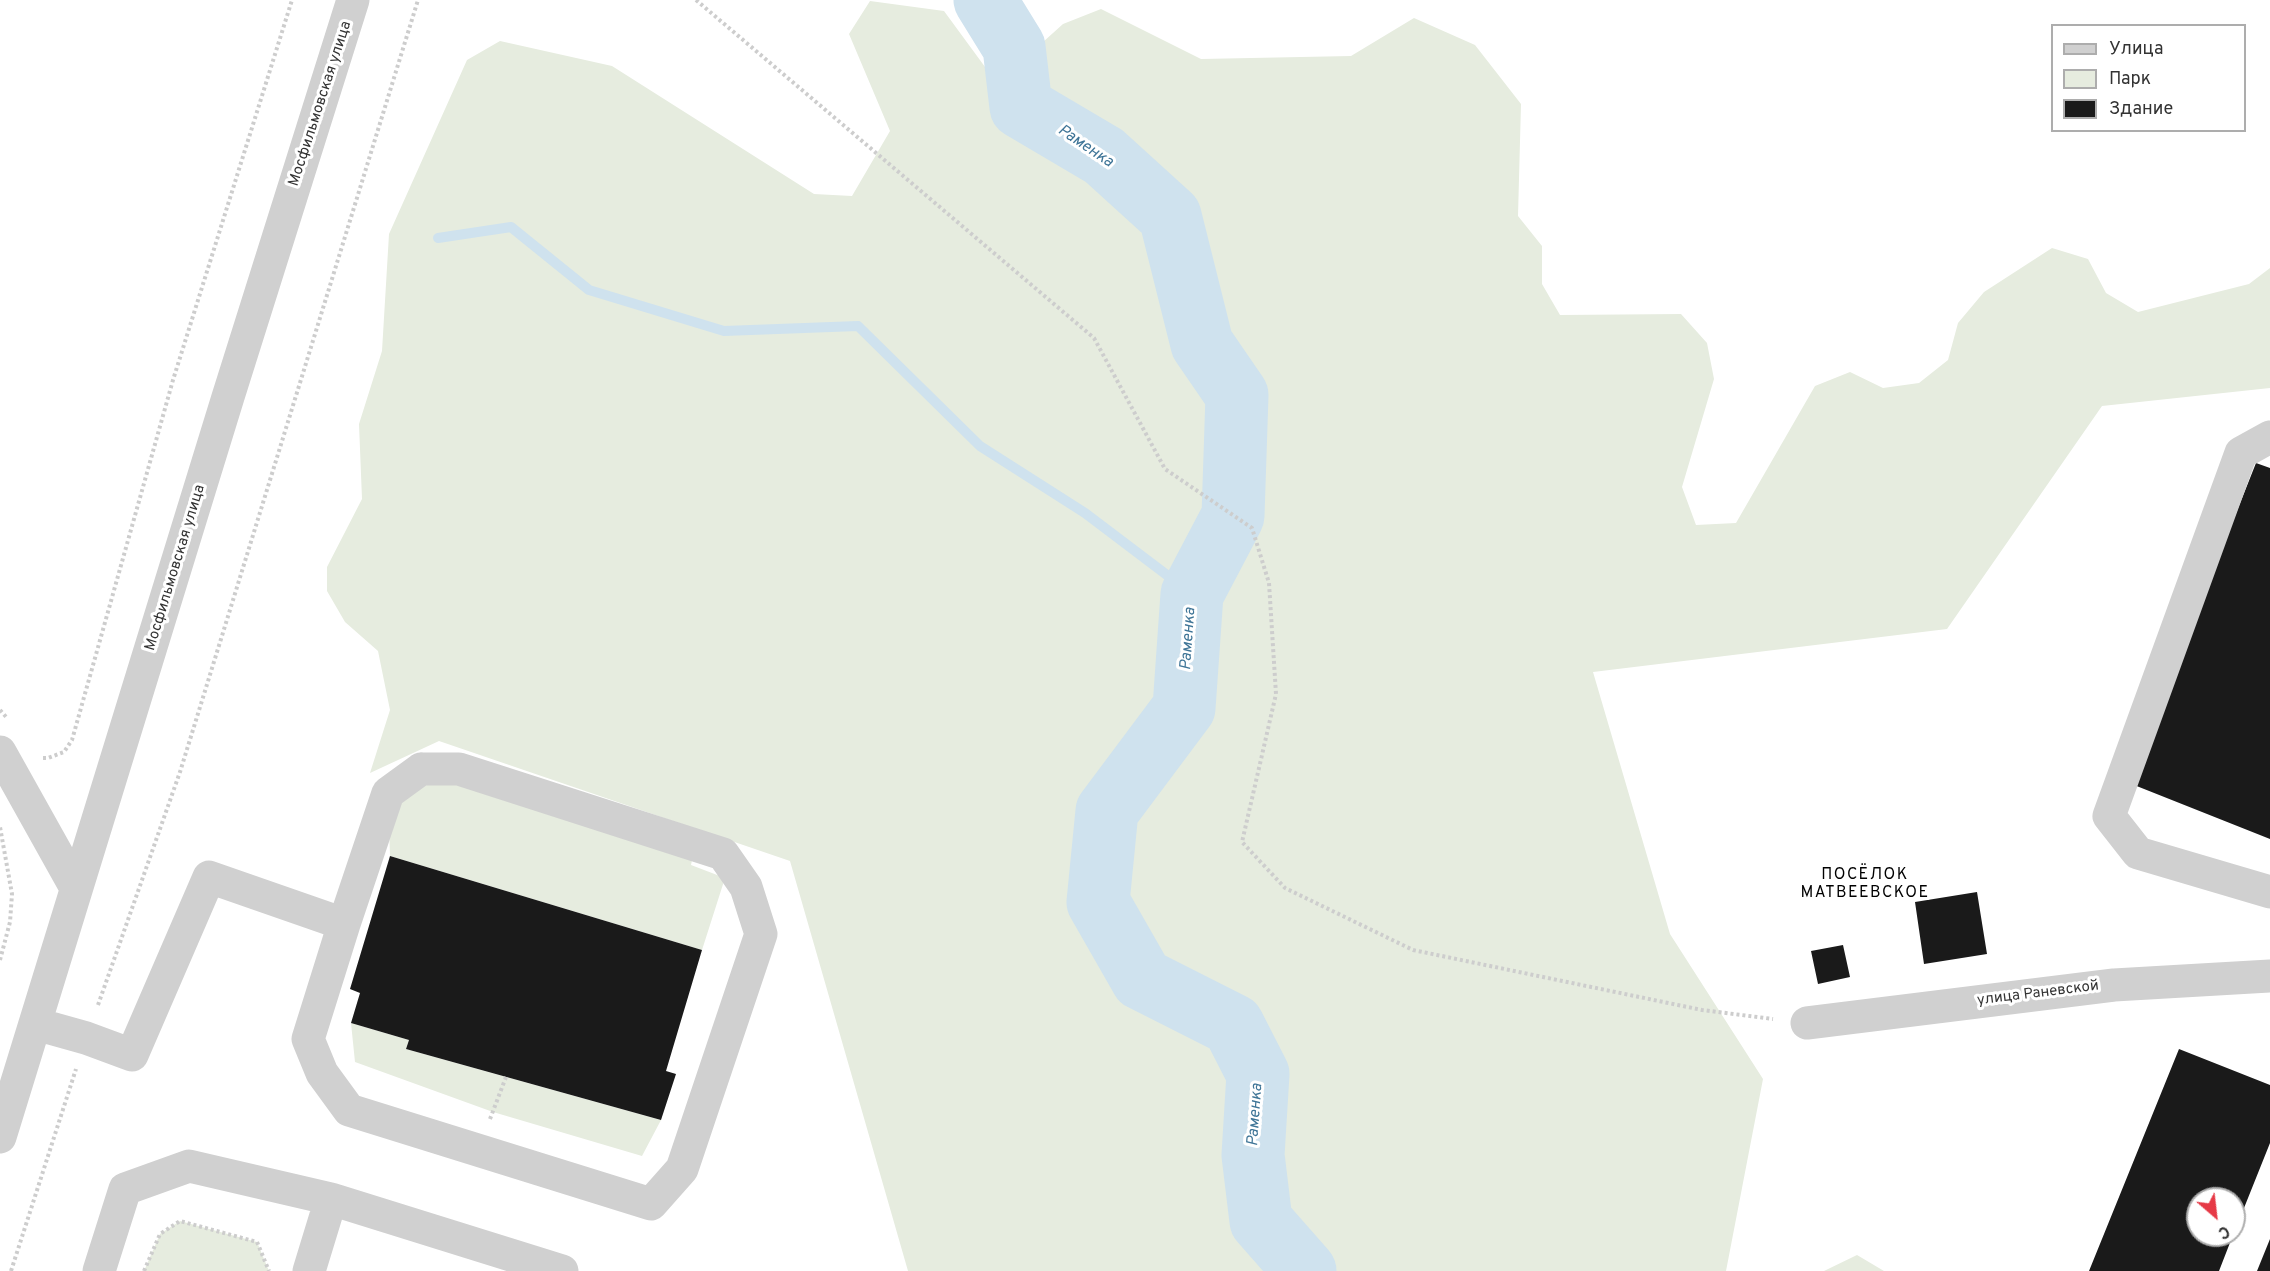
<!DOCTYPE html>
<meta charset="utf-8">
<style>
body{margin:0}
#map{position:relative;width:2270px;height:1271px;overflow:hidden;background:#fff;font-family:Overpass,sans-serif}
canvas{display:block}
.legend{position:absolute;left:2051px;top:24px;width:195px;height:108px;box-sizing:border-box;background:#fff;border:2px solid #adadad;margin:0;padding:8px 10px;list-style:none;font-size:18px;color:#333}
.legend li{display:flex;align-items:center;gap:12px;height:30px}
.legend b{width:30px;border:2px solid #adadad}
.north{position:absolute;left:2186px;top:1187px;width:60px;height:60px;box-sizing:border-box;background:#fff;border:2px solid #adadad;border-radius:50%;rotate:152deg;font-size:16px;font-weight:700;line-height:24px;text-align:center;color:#333}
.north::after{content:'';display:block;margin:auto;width:21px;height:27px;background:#e63946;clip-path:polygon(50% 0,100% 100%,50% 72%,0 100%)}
</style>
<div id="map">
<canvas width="2270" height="1271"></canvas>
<ul class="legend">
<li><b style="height:8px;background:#d0d0d0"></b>Улица</li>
<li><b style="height:16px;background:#e6ecdf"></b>Парк</li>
<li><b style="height:16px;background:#1a1a1a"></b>Здание</li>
</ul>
<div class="north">С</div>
</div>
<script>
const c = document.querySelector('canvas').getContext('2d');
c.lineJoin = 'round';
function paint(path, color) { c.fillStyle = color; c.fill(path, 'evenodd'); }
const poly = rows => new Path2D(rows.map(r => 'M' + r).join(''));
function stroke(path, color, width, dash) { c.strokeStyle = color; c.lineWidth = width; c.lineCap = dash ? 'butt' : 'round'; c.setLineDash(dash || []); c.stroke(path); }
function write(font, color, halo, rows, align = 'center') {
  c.font = font + ' Overpass,sans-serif'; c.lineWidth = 6; c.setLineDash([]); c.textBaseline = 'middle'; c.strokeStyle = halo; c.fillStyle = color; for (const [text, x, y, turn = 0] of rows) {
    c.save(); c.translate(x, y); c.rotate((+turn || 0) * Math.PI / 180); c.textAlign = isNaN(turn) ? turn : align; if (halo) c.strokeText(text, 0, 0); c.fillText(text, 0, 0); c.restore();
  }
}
const green = poly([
 [870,1,944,11,988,71,1023,60,1063,24,1101,9,1201,59,1351,56,1414,18,1475,45,1521,104,1518,216,1542,246,1542,284,1560,315,1681,314,1707,343,1714,379,1682,487,1696,525,1736,523,1815,386,1850,372,1883,388,1919,383,1948,360,1958,323,1984,292,2052,248,2088,259,2106,293,2138,312,2249,284,2270,268,2270,388,2102,406,1947,629,1593,672,1670,934,1763,1079,1726,1271,908,1271,790,861,439,741,370,773,390,710,378,651,345,622,327,591,327,567,362,499,359,424,382,351,389,234,467,60,500,41,612,66,814,194,852,196,890,131,849,34],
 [421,769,695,845,691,865,725,878,702,950,390,856,388,793],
 [351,1023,409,1040,406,1049,661,1120,642,1156,493,1112,355,1062],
 [180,1221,257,1242,269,1271,144,1271,160,1234],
 [1857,1255,1884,1271,1824,1271]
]);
const stream = poly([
 [438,238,511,227,589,290,724,331,858,326,980,446,1085,513,1192,594]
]);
const river = poly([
 [985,0,1014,47,1021,107,1104,156,1170,216,1202,344,1237,395,1233,516,1192,594,1184,708,1107,811,1098,902,1142,979,1233,1025,1258,1074,1253,1155,1261,1221,1305,1271]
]);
const building = poly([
 [2256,463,2270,468,2270,839,2129,783],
 [390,856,702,950,666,1071,676,1074,661,1120,406,1049,409,1040,351,1023,360,993,350,989],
 [1977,892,1987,954,1924,964,1915,902],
 [1843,945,1850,977,1818,984,1811,951],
 [2179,1049,2270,1085,2270,1143,2234,1233,2234,1199,2198,1199,2198,1235,2233,1235,2219,1271,2089,1271],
 [2270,1239,2270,1271,2257,1271]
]);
const path = poly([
 [696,0,1094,338,1165,469,1252,528,1269,583,1276,694,1242,842,1285,888,1413,950,1702,1010,1773,1019],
 [0,710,7,718],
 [43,758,48,758,64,752,72,740,173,380,292,0],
 [0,960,10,922,12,894,0,827],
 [98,1005,180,772,418,0],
 [490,1119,506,1077],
 [11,1271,76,1069],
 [144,1271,160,1234,180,1221,257,1242,269,1271]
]);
const minor = poly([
 [2270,437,2241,453,2109,816,2138,853,2270,892],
 [0,752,76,888],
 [421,769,459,769,723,854,746,887,761,934,682,1169,651,1204,349,1110,322,1073,308,1039,344,924,388,793,421,769],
 [1807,1023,2114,985,2270,976],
 [36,1024,86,1038,132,1055,209,877,344,924],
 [0,1137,228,397,353,0],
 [99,1271,125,1189,189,1166,331,1199,562,1271],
 [309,1271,331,1199]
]);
const streetNames = [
 ["Мосфильмовская улица",321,104,-72],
 ["Мосфильмовская улица",176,568,-73],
 ["улица Раневской",2038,994,-7]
];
const waterNames = [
 ["Раменка",1085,147,34],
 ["Раменка",1189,639,-86],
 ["Раменка",1256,1115,-86]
];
const neighbourhoodNames = [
 ["ПОСЁЛОК",1865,876],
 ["МАТВЕЕВСКОЕ",1865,894]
];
paint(green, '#e6ecdf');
stroke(stream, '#cfe2ee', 10);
stroke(river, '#cfe2ee', 63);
paint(building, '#1a1a1a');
stroke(path, '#cdcdcd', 4, [3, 3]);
stroke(minor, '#d0d0d0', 33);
write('15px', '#333', '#fff', streetNames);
write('italic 16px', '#3f7597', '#fff', waterNames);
c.letterSpacing = '1.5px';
write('16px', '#000', '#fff', neighbourhoodNames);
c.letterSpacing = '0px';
</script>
